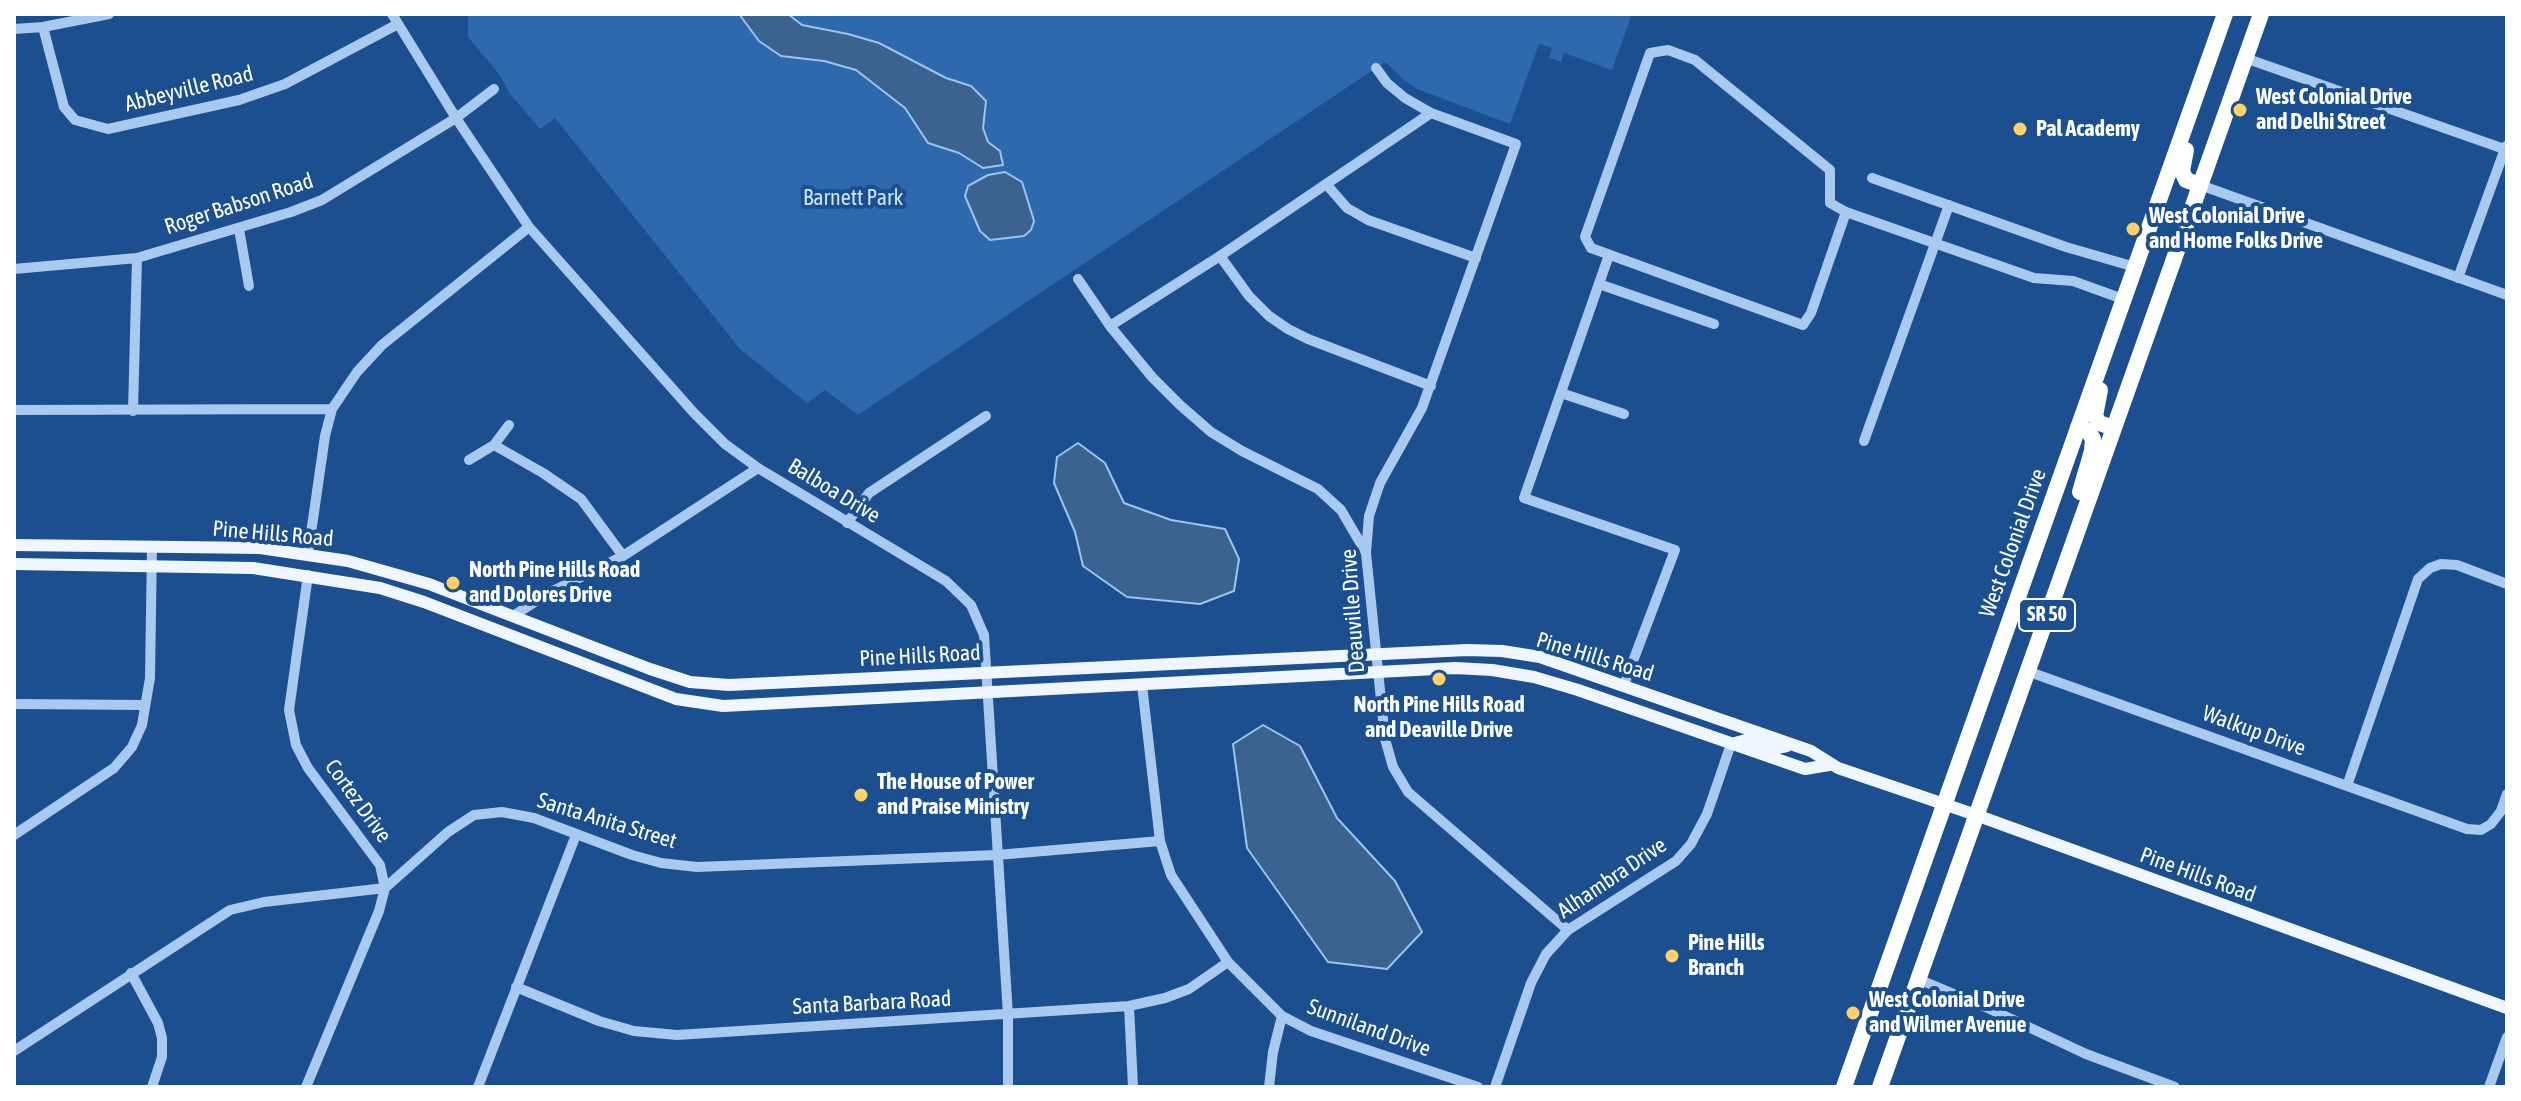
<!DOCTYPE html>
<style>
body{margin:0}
#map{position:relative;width:2521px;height:1101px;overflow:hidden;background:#1b4f8f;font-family:"Asap Condensed",sans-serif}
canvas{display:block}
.frame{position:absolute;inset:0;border:16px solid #fff;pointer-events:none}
</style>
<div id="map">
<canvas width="2521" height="1101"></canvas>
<div class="frame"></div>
</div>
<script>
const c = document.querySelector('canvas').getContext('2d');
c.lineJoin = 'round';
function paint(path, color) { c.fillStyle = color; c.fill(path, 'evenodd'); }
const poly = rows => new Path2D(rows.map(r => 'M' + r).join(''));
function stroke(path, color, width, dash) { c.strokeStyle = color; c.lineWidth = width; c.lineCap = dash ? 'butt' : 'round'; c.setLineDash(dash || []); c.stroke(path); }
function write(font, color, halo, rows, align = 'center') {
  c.font = font + ' "Asap Condensed",sans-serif'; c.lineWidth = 8; c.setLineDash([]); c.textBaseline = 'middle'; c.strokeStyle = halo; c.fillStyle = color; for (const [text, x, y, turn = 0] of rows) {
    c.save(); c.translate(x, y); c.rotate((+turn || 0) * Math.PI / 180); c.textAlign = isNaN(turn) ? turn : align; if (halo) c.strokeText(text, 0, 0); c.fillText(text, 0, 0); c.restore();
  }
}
const green = poly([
 [468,14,1632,14,1612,70,1564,53,1561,62,1549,58,1552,48,1539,44,1510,124,1417,89,1405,81,1385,62,858,415,825,390,807,403,740,349,555,118,540,129,510,94,499,74,468,37]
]);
const water = poly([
 [739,14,788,14,802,25,848,34,879,43,946,78,971,86,986,101,983,128,988,142,1000,151,1003,165,983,168,959,153,928,143,905,108,856,70,824,61,781,56,759,41,739,14],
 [1005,172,1022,182,1034,221,1031,230,1024,236,990,240,980,231,965,196,968,186,988,175,1005,172],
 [1078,443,1105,463,1124,503,1171,520,1225,529,1239,559,1234,591,1200,604,1127,597,1083,566,1075,532,1054,483,1057,457,1078,443],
 [1263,725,1300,746,1337,818,1395,881,1422,932,1387,969,1328,962,1247,848,1233,744,1263,725]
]);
const minor = poly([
 [392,14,456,118,529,227,694,413,725,444,758,468,946,581,971,605,984,635,1008,1015,1008,1087],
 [43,27,64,107,75,120,108,129,239,100,285,84,398,24],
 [14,29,43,27,109,14],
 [2245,58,2507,150],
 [1376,68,1387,83,1405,98,1431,113,1516,144,1422,408,1380,483,1369,516,1366,553,1385,739,1393,767,1408,792,1568,930],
 [1872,178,2066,247,2135,267],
 [1327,185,1347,208,1368,220,1476,258],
 [2200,185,2507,295],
 [1846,212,1811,313,1803,325,1591,248,1585,237,1650,53,1668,50,1695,60,1830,170,1830,203,1846,212,2034,278,2073,281,2123,299],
 [239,229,249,286],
 [1609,255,1524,498,1675,550,1624,685],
 [1220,256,1249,296,1269,316,1288,329,1308,339,1431,386],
 [14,269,137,258,291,212,322,200,456,118,494,89],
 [2458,278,2506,146],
 [1078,279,1110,326,1152,377,1180,405,1211,432,1242,451,1318,489,1341,510,1365,551],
 [1599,284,1714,324],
 [1110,326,1220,256,1431,113],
 [1561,393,1624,414],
 [14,410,332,409],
 [133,411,137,258],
 [1864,441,1949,205],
 [494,445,543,473,581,499,623,556],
 [469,460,494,445,509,425],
 [847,523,869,493,986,416],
 [308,554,325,436,332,409,357,372,382,345,529,227],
 [513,616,547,594,623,556,758,468],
 [2027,671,2467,829,2481,830,2491,824,2501,811,2507,794],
 [1142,685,1160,841,1171,875,1228,962,1282,1016,1311,1031,1478,1087],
 [14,704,145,705],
 [2347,786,2418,579,2430,568,2441,564,2457,565,2507,584],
 [14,835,114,768,132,747,142,725,150,678,152,546],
 [131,973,158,1023,162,1038,162,1057,152,1087],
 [1918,979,1990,1009,2086,1054,2175,1087],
 [516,987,599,1021,634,1031,677,1035,1129,1006,1165,998,1189,989,1228,962],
 [1129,1006,1133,1087],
 [14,1051,230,910,264,902,385,888,448,832,474,815,502,812,534,818,632,855,661,863,697,867,997,855,1160,841],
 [306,1087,379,911,385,888,380,865,308,768,296,745,289,710,308,575],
 [478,1087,576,835],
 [1269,1087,1273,1052,1282,1016],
 [1495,1087,1531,983,1546,954,1568,930,1676,861,1691,844,1707,814,1731,744],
 [2489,1087,2507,1037]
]);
const major = poly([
 [14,545,260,548,348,561,429,584,650,669,690,682,729,685,1467,650,1502,651,1540,657,1811,751,1838,768,1976,815,2507,1008],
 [14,564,253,568,380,588,424,602,676,699,723,706,1455,668,1492,670,1534,677,1578,690,1805,769,1829,765],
 [1731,744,1746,740,1777,748,1787,746]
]);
const highway = poly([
 [2186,150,2182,171,2186,180,2200,185],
 [2100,390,2095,416,2099,423,2114,428],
 [2078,427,2088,431,2093,439,2092,451,2080,492],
 [1844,1087,2225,14],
 [1880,1087,2261,14]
]);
const markers = [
 [2240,110,8,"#ffd166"],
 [2020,129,8,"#ffd166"],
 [2133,229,8,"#ffd166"],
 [453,583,8,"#ffd166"],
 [1439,679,8,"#ffd166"],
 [861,795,8,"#ffd166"],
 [1672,956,8,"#ffd166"],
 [1853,1013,8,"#ffd166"]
];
const shields = [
 [2047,615,56]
];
const shieldNames = [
 ["SR 50",2047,615]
];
const streetNames = [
 ["Abbeyville Road",189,89,-14],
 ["Roger Babson Road",239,204,-18],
 ["Balboa Drive",834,491,31],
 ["Pine Hills Road",273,534,5],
 ["West Colonial Drive",2013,543,-70],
 ["Deauville Drive",1353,611,-94],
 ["Pine Hills Road",920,656,-3],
 ["Pine Hills Road",1595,657,17],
 ["Walkup Drive",2254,731,20],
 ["Cortez Drive",358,801,54],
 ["Santa Anita Street",607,821,17],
 ["Pine Hills Road",2198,875,20],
 ["Alhambra Drive",1612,878,-34],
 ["Santa Barbara Road",872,1003,-3],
 ["Sunniland Drive",1369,1028,20]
];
const poiNames = [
 ["West Colonial Drive",2256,97],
 ["and Delhi Street",2256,122],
 ["Pal Academy",2036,129],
 ["West Colonial Drive",2149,216],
 ["and Home Folks Drive",2149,241],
 ["North Pine Hills Road",469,570],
 ["and Dolores Drive",469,595],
 ["North Pine Hills Road",1439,705,"center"],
 ["and Deaville Drive",1439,730,"center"],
 ["The House of Power",877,782],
 ["and Praise Ministry",877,807],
 ["Pine Hills",1688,943],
 ["Branch",1688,968],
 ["West Colonial Drive",1869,1000],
 ["and Wilmer Avenue",1869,1025]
];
const parkNames = [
 ["Barnett Park",853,198]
];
paint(green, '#2e69ad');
paint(water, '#3c6290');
stroke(water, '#9cc4f0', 2);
stroke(minor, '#a9c9ee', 10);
stroke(major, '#f0f6ff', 12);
stroke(highway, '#fff', 16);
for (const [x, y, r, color] of markers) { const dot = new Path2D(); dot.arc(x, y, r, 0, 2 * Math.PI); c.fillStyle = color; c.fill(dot); stroke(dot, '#1b4f8f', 3); }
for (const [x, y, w] of shields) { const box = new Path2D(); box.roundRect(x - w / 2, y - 16, w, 32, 6); c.fillStyle = '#1b4f8f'; c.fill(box); stroke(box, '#fff', 2); }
write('bold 20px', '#fff', null, shieldNames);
write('22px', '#fff', '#1b4f8f', streetNames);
write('bold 22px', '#fff', '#1b4f8f', poiNames, 'left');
write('22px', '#cfe3fa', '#1b4f8f', parkNames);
</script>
